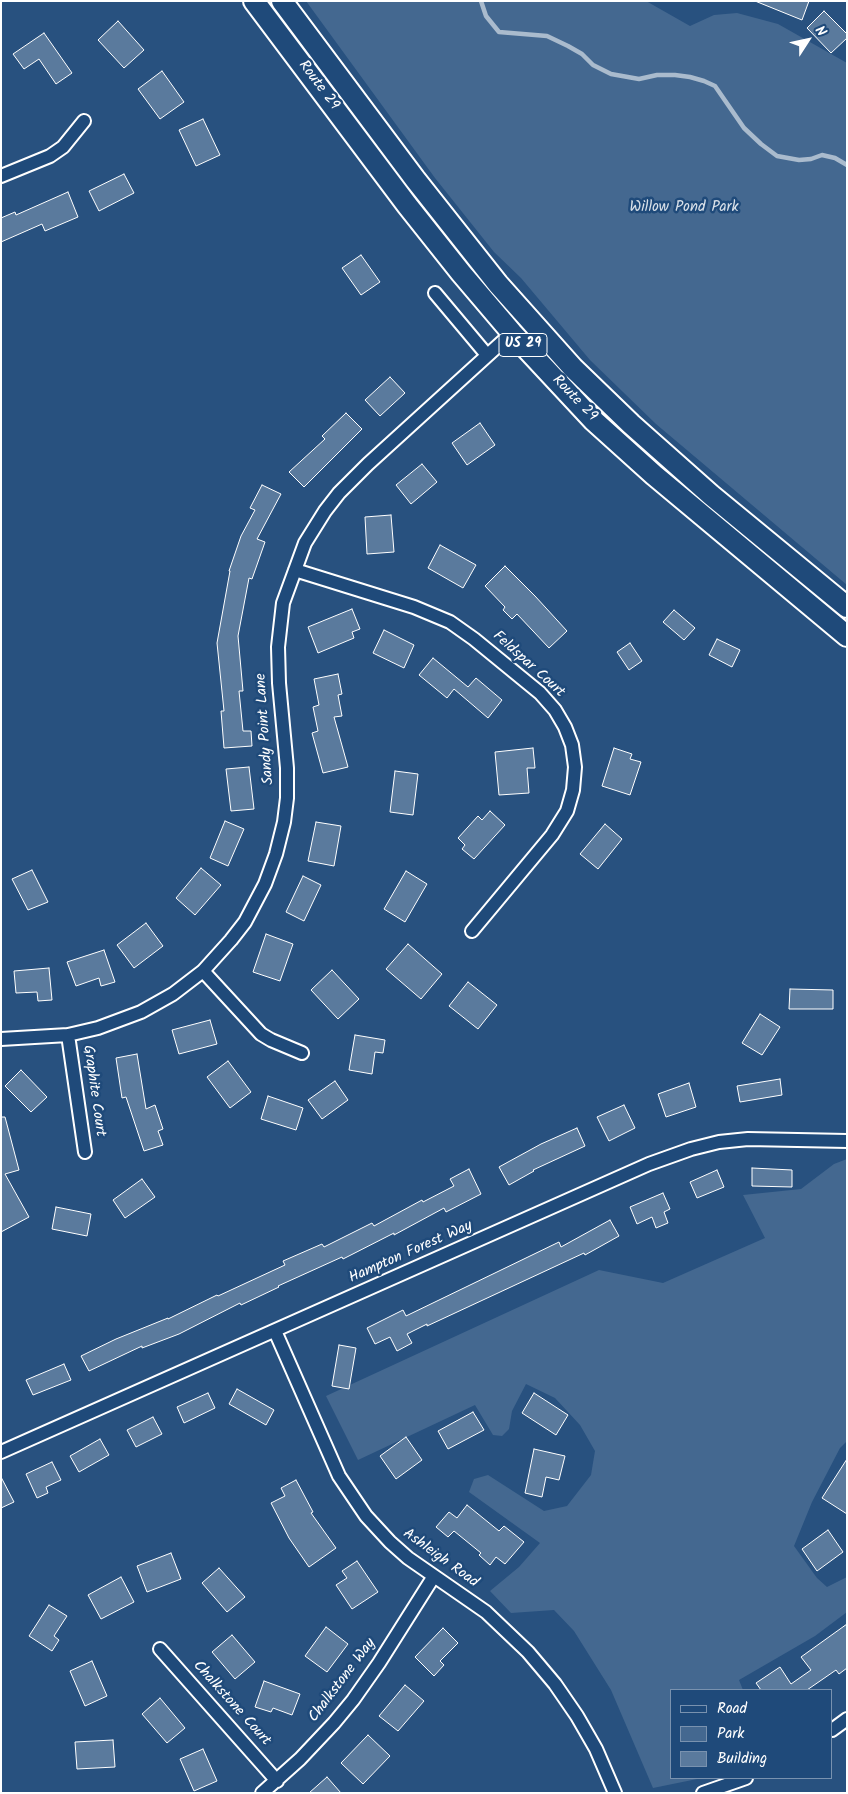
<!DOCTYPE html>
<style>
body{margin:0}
#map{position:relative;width:848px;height:1794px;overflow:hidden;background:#28517f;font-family:Kalam,sans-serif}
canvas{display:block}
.frame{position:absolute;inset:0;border:2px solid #fff;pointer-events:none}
.legend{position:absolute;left:670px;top:1689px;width:162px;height:90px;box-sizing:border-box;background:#1f4a7a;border:1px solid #7992af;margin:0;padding:6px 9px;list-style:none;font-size:15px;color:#fff}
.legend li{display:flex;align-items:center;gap:10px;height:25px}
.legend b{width:25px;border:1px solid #7992af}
.north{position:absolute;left:783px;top:15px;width:50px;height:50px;-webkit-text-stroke:4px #1f4a7a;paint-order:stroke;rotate:55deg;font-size:14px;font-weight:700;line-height:20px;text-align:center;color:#fff}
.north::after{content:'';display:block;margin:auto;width:18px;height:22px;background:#fff;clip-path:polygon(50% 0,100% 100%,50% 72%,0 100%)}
</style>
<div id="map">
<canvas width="848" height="1794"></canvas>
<div class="frame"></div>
<ul class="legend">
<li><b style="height:6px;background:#1f4a7a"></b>Road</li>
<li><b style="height:14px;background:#446890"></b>Park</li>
<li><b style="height:14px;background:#5a7a9d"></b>Building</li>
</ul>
<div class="north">N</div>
</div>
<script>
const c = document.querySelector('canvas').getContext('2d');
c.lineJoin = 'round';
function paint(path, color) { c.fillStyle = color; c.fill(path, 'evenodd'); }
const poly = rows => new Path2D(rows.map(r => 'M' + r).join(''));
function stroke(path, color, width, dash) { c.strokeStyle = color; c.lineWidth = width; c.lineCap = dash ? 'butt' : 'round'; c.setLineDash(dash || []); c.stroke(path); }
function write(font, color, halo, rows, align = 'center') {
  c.font = font + ' Kalam,sans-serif'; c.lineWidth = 5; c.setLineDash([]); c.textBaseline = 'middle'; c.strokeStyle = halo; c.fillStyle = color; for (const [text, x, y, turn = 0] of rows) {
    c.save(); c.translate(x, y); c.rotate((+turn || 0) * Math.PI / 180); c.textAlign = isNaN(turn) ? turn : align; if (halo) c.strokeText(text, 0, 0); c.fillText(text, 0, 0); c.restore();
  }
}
const green = poly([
 [306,1,646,1,690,26,714,15,737,13,778,24,847,63,847,585,656,424,590,360,521,278,494,252,435,178],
 [847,1159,847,1441,840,1448,812,1502,794,1546,817,1578,827,1587,847,1577,847,1612,815,1636,739,1680,743,1690,672,1690,672,1778,702,1778,653,1788,611,1690,574,1631,554,1610,511,1613,490,1591,519,1567,540,1543,469,1492,474,1479,488,1475,544,1511,567,1506,591,1475,595,1451,580,1425,555,1398,526,1384,512,1411,509,1429,502,1436,493,1435,475,1405,358,1460,326,1396,599,1270,663,1283,765,1238,743,1195,801,1189,834,1164]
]);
const stream = poly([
 [481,1,486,16,499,32,547,36,568,46,582,54,593,65,611,74,639,79,657,75,675,75,690,77,704,81,715,86,744,128,761,144,777,156,799,160,811,159,822,155,835,158,847,165]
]);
const building = poly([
 [755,1,809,1,802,20,755,1],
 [824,11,847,34,847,38,831,53,807,28,824,11],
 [118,21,144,50,124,68,98,40,118,21],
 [44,33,72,73,56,84,39,59,24,69,13,54,44,33],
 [162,71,184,102,160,119,138,89,162,71],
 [203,119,220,155,196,166,179,130,203,119],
 [124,174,134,193,99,211,89,191,124,174],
 [68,192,78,217,45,231,42,224,1,242,1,218,15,212,16,215,68,192],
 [361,255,380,282,361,295,342,268,361,255],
 [390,377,405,393,380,416,365,400,390,377],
 [346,413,362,429,304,487,289,472,325,439,322,436,346,413],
 [480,423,495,445,467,465,452,443,480,423],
 [422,464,437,482,411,504,396,485,422,464],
 [262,485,281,494,257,539,265,542,252,579,249,578,238,636,243,691,239,691,243,731,251,731,252,746,224,748,221,711,224,711,217,643,230,571,229,571,241,536,255,510,250,508,262,485],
 [391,515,394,552,367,554,365,517,391,515],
 [440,545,476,565,463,588,428,568,440,545],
 [505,566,535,596,567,631,549,648,517,614,512,619,503,610,505,607,485,586,505,566],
 [352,609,360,629,352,632,354,638,318,653,308,627,352,609],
 [674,610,695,628,684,640,663,622,674,610],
 [384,630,414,645,404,668,373,653,384,630],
 [717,639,740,650,732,667,709,655,717,639],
 [630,643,642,661,629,670,617,652,630,643],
 [433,658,468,687,476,678,502,700,488,718,454,689,447,698,419,675,433,658],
 [338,674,342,694,338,695,342,716,334,717,348,767,323,773,312,733,318,731,313,707,319,705,314,679,338,674],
 [533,748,535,768,527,768,529,793,499,795,495,752,533,748],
 [614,748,632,754,630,759,641,762,630,795,602,786,614,748],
 [249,767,254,809,231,811,226,769,249,767],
 [395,771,418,774,413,815,390,812,395,771],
 [490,811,505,825,474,859,462,849,465,845,458,838,478,816,482,820,490,811],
 [225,821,244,829,228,866,210,858,225,821],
 [316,822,341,826,334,866,308,861,316,822],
 [605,824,622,839,598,869,580,854,605,824],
 [201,868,221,885,195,915,176,898,201,868],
 [32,870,48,902,28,910,12,879,32,870],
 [406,871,427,884,405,922,384,909,406,871],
 [303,876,321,885,304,921,286,912,303,876],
 [146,923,163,946,134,968,117,945,146,923],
 [266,934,293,944,280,981,253,972,266,934],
 [408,944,442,974,421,999,386,969,408,944],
 [104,950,115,982,101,986,99,978,76,986,67,962,104,950],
 [49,968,52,1000,38,1001,37,992,16,993,14,971,49,968],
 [332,970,359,999,338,1019,311,990,332,970],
 [468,982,497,1005,478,1029,449,1006,468,982],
 [790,989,833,990,833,1009,789,1009,790,989],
 [760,1014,780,1027,762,1055,742,1043,760,1014],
 [210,1020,217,1044,179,1054,172,1030,210,1020],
 [355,1035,385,1040,383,1053,375,1052,372,1074,349,1070,355,1035],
 [137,1054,146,1109,155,1105,163,1129,158,1131,163,1145,144,1151,126,1097,122,1098,116,1058,137,1054],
 [228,1061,251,1092,230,1108,207,1077,228,1061],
 [21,1070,47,1097,31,1112,5,1086,21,1070],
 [780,1079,782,1095,740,1102,737,1086,780,1079],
 [335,1081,348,1100,322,1119,308,1100,335,1081],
 [689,1083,696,1107,666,1117,658,1094,689,1083],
 [268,1096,303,1108,296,1130,261,1119,268,1096],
 [624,1105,635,1128,609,1141,597,1117,624,1105],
 [1,1117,5,1117,19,1170,5,1174,29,1217,1,1232,1,1117],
 [577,1128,585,1146,533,1170,534,1171,509,1185,499,1167,541,1144,577,1128],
 [752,1168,792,1170,792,1187,752,1186,752,1168],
 [469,1169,481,1194,446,1212,444,1208,394,1235,394,1233,343,1259,342,1257,278,1286,279,1287,241,1305,240,1303,179,1334,142,1348,142,1346,89,1371,81,1356,116,1339,168,1318,168,1319,217,1295,218,1296,285,1265,283,1261,322,1244,324,1247,372,1223,374,1226,422,1200,423,1202,454,1186,450,1179,469,1169],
 [717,1170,724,1187,697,1198,690,1182,717,1170],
 [142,1179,155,1197,125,1218,113,1200,142,1179],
 [663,1193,670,1209,664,1212,668,1223,656,1228,652,1217,637,1224,630,1207,663,1193],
 [56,1207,91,1214,87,1236,52,1229,56,1207],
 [610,1220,619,1236,585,1255,584,1253,427,1326,427,1324,407,1334,412,1343,397,1351,390,1337,375,1344,367,1328,403,1310,406,1316,559,1242,561,1247,610,1220],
 [339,1345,356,1348,349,1389,332,1386,339,1345],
 [64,1364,71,1380,33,1395,26,1380,64,1364],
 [237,1389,274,1410,266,1425,229,1404,237,1389],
 [208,1393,215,1408,184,1423,177,1407,208,1393],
 [534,1393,568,1415,556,1435,522,1413,534,1393],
 [473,1412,484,1430,448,1449,438,1431,473,1412],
 [153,1417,162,1434,136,1447,127,1430,153,1417],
 [406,1437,422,1460,396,1479,380,1456,406,1437],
 [100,1439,109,1455,79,1472,70,1456,100,1439],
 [534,1449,565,1456,559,1480,546,1477,542,1497,525,1493,534,1449],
 [847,1459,847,1514,822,1498,847,1459],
 [52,1462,61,1480,46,1487,48,1493,37,1498,26,1474,52,1462],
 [1,1477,14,1502,1,1508,1,1477],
 [296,1480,313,1512,311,1513,336,1548,309,1567,289,1538,271,1503,285,1496,281,1488,296,1480],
 [467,1505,499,1531,504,1526,524,1542,505,1564,496,1557,490,1565,479,1555,481,1553,454,1531,448,1537,436,1527,449,1512,457,1518,467,1505],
 [828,1530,843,1552,817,1571,802,1549,828,1530],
 [171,1553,181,1579,147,1592,137,1566,171,1553],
 [357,1561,378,1592,352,1609,336,1585,347,1578,342,1571,357,1561],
 [219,1568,245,1597,227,1612,202,1583,219,1568],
 [121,1577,134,1602,101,1619,88,1595,121,1577],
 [49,1605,67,1616,54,1636,59,1640,52,1651,29,1636,49,1605],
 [847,1624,847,1668,839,1674,836,1670,807,1690,761,1690,756,1683,780,1667,791,1684,811,1670,801,1657,847,1624],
 [326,1627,348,1644,327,1672,305,1656,326,1627],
 [443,1628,458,1643,440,1661,444,1665,434,1676,415,1657,443,1628],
 [232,1635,255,1662,235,1679,212,1652,232,1635],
 [92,1661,107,1696,85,1706,70,1671,92,1661],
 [264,1681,300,1694,292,1715,273,1708,271,1712,255,1707,264,1681],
 [405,1685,424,1701,398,1731,379,1716,405,1685],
 [160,1698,185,1728,167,1743,142,1714,160,1698],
 [368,1735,390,1756,363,1784,341,1763,368,1735],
 [113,1740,115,1767,77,1769,75,1742,113,1740],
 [203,1749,217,1781,194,1791,180,1759,203,1749],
 [327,1777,341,1793,309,1793,327,1777]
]);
const street = poly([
 [1,176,50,156,63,147,84,121],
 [435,293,487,355],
 [295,570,414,607,450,622,474,639,540,693,555,710,565,727,572,745,575,767,573,790,567,811,552,835,472,931],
 [203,971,261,1034,271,1040,302,1053],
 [68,1035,85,1152],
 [1,1039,68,1035,98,1028,141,1012,173,994,203,971,231,940,245,922,265,884,276,854,284,822,287,798,287,768,279,683,278,647,283,603,305,543,325,511,339,493,368,464,512,333],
 [275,1331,339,1476,366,1516,390,1542,408,1558,486,1612,528,1652,555,1684,577,1716,596,1749,615,1793],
 [1,1452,649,1164,691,1149,719,1142,748,1139,847,1141],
 [160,1649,277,1781],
 [832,1730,847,1719],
 [262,1793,300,1759,334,1723,353,1700,379,1663,434,1576],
 [703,1793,746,1778]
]);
const primary = poly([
 [254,1,407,205,461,273,512,333,593,420,654,475,847,636],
 [282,1,415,179,498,284,573,368,631,424,711,495,847,607]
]);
const shields = [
 [523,345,48]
];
const shieldNames = [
 ["US 29",523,345]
];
const streetNames = [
 ["Route 29",318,86,53],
 ["Route 29",574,399,46],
 ["Feldspar Court",528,665,42],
 ["Sandy Point Lane",266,729,-94],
 ["Graphite Court",93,1091,82],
 ["Hampton Forest Way",411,1253,-24],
 ["Ashleigh Road",440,1559,36],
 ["Chalkstone Way",343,1681,-53],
 ["Chalkstone Court",231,1704,48]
];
const parkNames = [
 ["Willow Pond Park",684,208]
];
paint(green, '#446890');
stroke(stream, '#aabbcd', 4.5);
paint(building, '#5a7a9d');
stroke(building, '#fff', 1);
stroke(street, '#fff', 16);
stroke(primary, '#fff', 24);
stroke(street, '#1f4a7a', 12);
stroke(primary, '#1f4a7a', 20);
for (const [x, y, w] of shields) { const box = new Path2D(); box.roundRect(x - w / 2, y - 11.5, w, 23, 4); c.fillStyle = '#1f4a7a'; c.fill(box); stroke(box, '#fff', 1); }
write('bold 14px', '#fff', null, shieldNames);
write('15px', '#fff', '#1f4a7a', streetNames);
write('15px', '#dae1e9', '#1f4a7a', parkNames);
</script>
